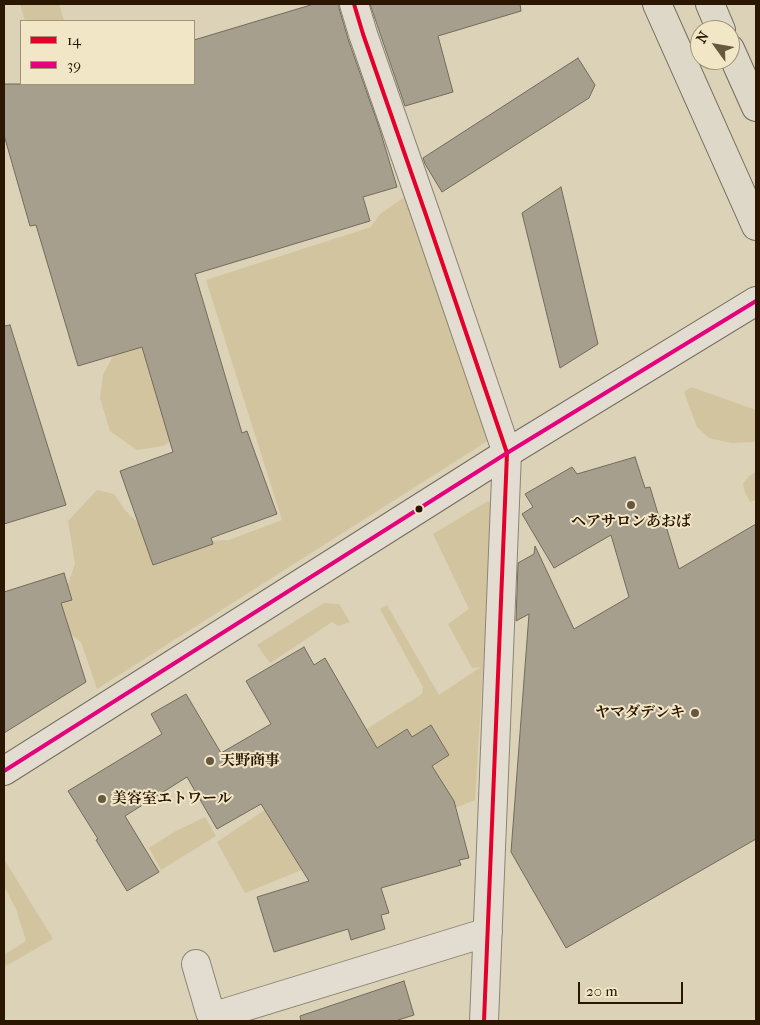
<!DOCTYPE html>
<meta charset="utf-8">
<style>
body{margin:0}
#map{position:relative;width:760px;height:1025px;overflow:hidden;background:#dbd2b7;font-family:"IM FELL French Canon",serif}
canvas{display:block}
.frame{position:absolute;inset:0;border:5px solid #2b1602;pointer-events:none}
.legend{position:absolute;left:20px;top:20px;width:175px;height:65px;box-sizing:border-box;background:#f1e6c6;border:1px solid #a29378;margin:0;padding:6px 9px;list-style:none;font-size:15px;color:#2b1602}
.legend li{display:flex;align-items:center;gap:10px;height:25px}
.legend b{width:25px;border:1px solid #a29378}
.north{position:absolute;left:690px;top:20px;width:50px;height:50px;box-sizing:border-box;background:#f1e6c6;border:1px solid #a29378;border-radius:50%;rotate:302deg;font-size:14px;font-weight:700;line-height:20px;text-align:center;color:#2b1602}
.north::after{content:'';display:block;margin:auto;width:18px;height:22px;background:#695841;clip-path:polygon(50% 0,100% 100%,50% 72%,0 100%)}
.scale{position:absolute;left:578px;top:982px;width:105px;height:22px;box-sizing:border-box;border:2px solid #2b1602;border-top:0;padding-left:6px;font-size:15px;line-height:18px;white-space:nowrap;color:#2b1602;-webkit-text-stroke:4px #f1e6c6;paint-order:stroke}
</style>
<div id="map">
<canvas width="760" height="1025"></canvas>
<div class="frame"></div>
<ul class="legend">
<li><b style="height:6px;background:#e4002b"></b>14</li>
<li><b style="height:6px;background:#e5007d"></b>39</li>
</ul>
<div class="north">N</div>
<div class="scale">20 m</div>
</div>
<script>
const c = document.querySelector('canvas').getContext('2d');
c.lineJoin = 'round';
function paint(path, color) { c.fillStyle = color; c.fill(path, 'evenodd'); }
const poly = rows => new Path2D(rows.map(r => 'M' + r).join(''));
function stroke(path, color, width, dash) { c.strokeStyle = color; c.lineWidth = width; c.lineCap = dash ? 'butt' : 'round'; c.setLineDash(dash || []); c.stroke(path); }
function write(font, color, halo, rows, align = 'center') {
  c.font = font + ' "IM FELL French Canon","Noto Serif JP",serif'; c.lineWidth = 4; c.setLineDash([]); c.textBaseline = 'middle'; c.strokeStyle = halo; c.fillStyle = color; for (const [text, x, y, turn = 0] of rows) {
    c.save(); c.translate(x, y); c.rotate((+turn || 0) * Math.PI / 180); c.textAlign = isNaN(turn) ? turn : align; if (halo) c.strokeText(text, 0, 0); c.fillText(text, 0, 0); c.restore();
  }
}
const green = poly([
 [20,4,59,4,64,21,25,21],
 [406,196,489,440,97,689,81,642,60,626,58,613,75,564,68,521,97,490,114,494,125,510,158,543,229,540,282,520,206,280,371,227,380,214],
 [154,345,187,432,163,446,137,450,110,431,100,398,103,375,116,350],
 [691,387,756,410,756,441,753,442,732,443,709,438,697,427,684,392],
 [756,472,756,500,750,502,745,492,743,484,749,476],
 [488,501,493,506,475,800,245,893,217,842,329,767,324,756,422,694,423,687,380,609,387,605,439,695,481,667,472,668,448,624,469,609,433,534],
 [431,725,449,755,294,857,270,819,407,729,412,737],
 [324,603,339,604,350,622,339,626,332,622,270,663,257,645],
 [205,817,216,836,161,870,149,848,174,832],
 [4,859,53,939,4,967,4,955,26,941,16,909,4,886]
]);
const building = poly([
 [314,4,339,4,339,8,348,39,379,127,397,187,363,197,370,221,195,274,242,433,247,431,277,514,211,538,213,544,153,565,120,471,173,452,142,347,78,366,36,225,30,226,4,135,4,84,194,84,194,40,314,4],
 [370,4,520,4,521,11,438,36,453,92,405,106,370,4],
 [578,58,595,85,589,98,442,192,425,164,423,158,578,58],
 [561,187,598,344,560,368,522,213,561,187],
 [10,325,66,505,4,524,4,326,10,325],
 [635,457,645,488,650,487,659,517,663,516,679,569,756,524,756,839,566,948,511,852,529,614,516,621,518,563,534,554,535,546,574,629,629,597,611,535,554,568,522,514,533,507,525,494,572,467,577,474,635,457],
 [64,573,72,600,61,603,86,682,4,733,4,592,64,573],
 [304,647,314,665,325,658,377,748,407,729,412,737,431,725,449,755,432,766,454,801,469,858,459,860,461,865,381,888,389,913,381,915,385,929,351,940,348,929,274,952,257,897,309,881,261,804,217,829,187,777,125,816,159,872,127,891,96,840,98,839,68,791,162,734,151,714,186,694,221,753,271,724,246,681,304,647],
 [404,981,414,1015,395,1021,301,1021,300,1016,404,981]
]);
const street = poly([
 [354,4,363,34,427,218,507,453,484,1021],
 [196,964,210,1012,218,1015,488,932]
]);
const secondary = poly([
 [4,771,507,453,756,301]
]);
const primary = poly([
 [657,4,756,226],
 [710,4,721,30],
 [730,49,756,107]
]);
const bus1 = poly([
 [354,4,363,34,427,218,507,453,484,1021]
]);
const bus2 = poly([
 [4,771,507,453,756,301]
]);
const markers = [
 [631,505,5,"#695841"],
 [419,509,4.5,"#2b1602"],
 [695,713,5,"#695841"],
 [210,761,5,"#695841"],
 [102,799,5,"#695841"]
];
const poiNames = [
 ["ヘアサロンあおば",631,522,"center"],
 ["ヤマダデンキ",685,713,"right"],
 ["天野商事",220,761],
 ["美容室エトワール",112,799]
];
paint(green, '#d2c49f');
paint(building, '#a79f8d');
stroke(building, '#736b5b', 1);
stroke(street, '#8c8473', 30);
stroke(secondary, '#736b5b', 30);
stroke(primary, '#736b5b', 30);
stroke(street, '#e2ddd0', 28);
stroke(secondary, '#e2ddd0', 28);
stroke(primary, '#ddd8c8', 28);
stroke(bus1, '#e4002b', 4);
stroke(bus2, '#e5007d', 4);
for (const [x, y, r, color] of markers) { const dot = new Path2D(); dot.arc(x, y, r, 0, 2 * Math.PI); c.fillStyle = color; c.fill(dot); stroke(dot, '#f1e6c6', 2); }
write('bold 15px', '#2b1602', '#f1e6c6', poiNames, 'left');
</script>
